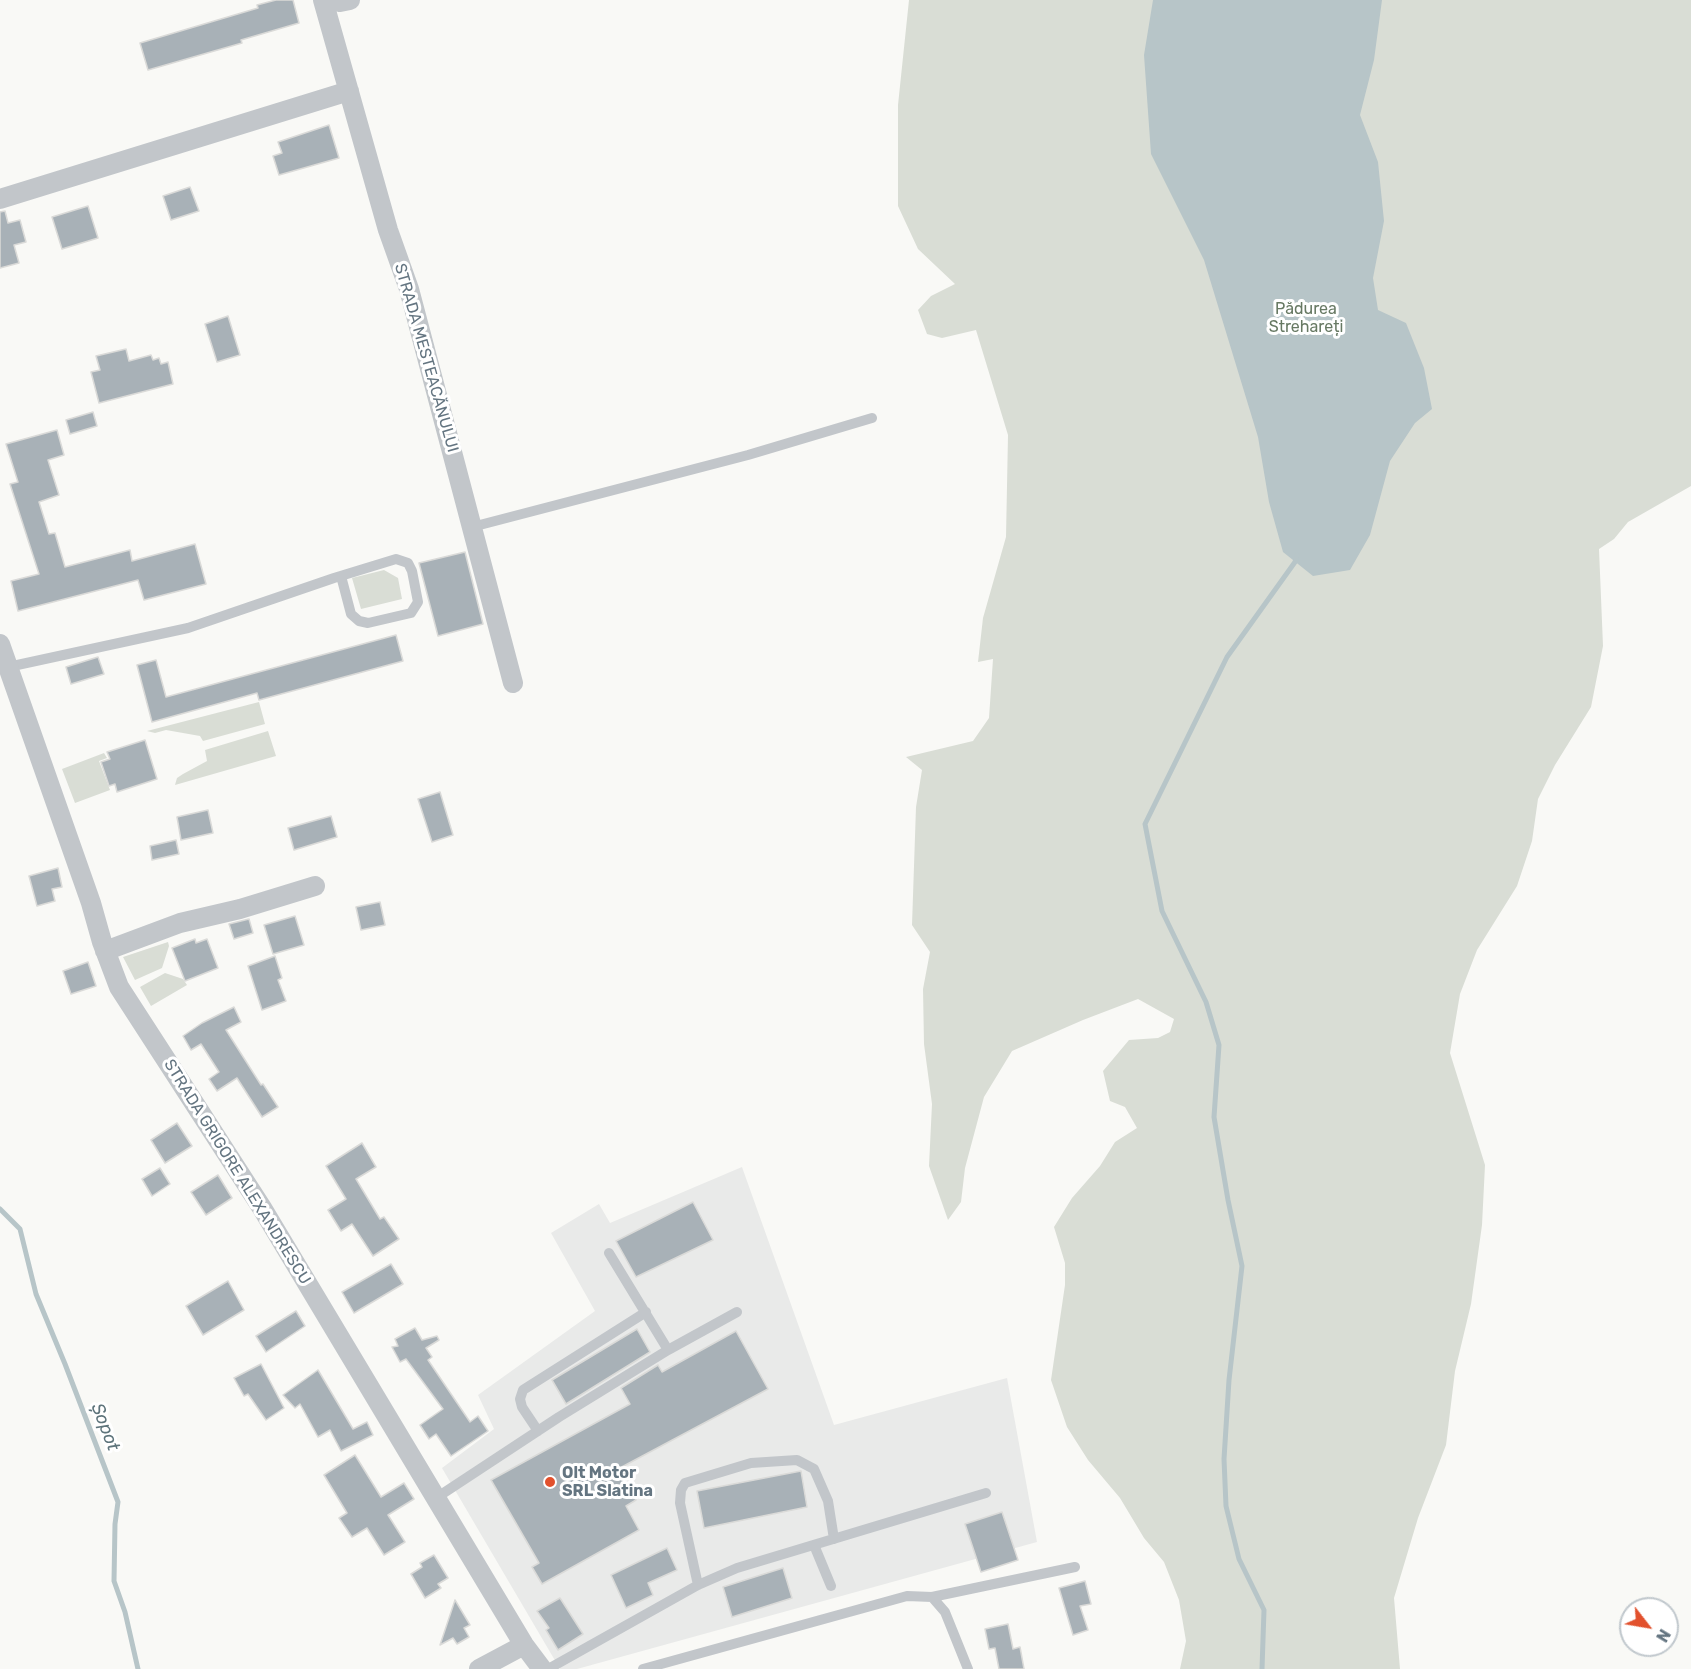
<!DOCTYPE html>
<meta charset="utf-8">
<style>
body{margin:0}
#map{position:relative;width:1691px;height:1669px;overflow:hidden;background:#f9f9f6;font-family:Rubik,sans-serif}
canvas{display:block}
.north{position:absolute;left:1619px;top:1597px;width:60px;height:60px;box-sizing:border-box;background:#fff;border:2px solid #c1c8cd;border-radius:50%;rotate:121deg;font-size:16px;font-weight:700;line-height:24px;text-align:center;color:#647581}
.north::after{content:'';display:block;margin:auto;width:21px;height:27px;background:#e2512d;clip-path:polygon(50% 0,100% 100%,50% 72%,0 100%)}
</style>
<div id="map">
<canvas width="1691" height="1669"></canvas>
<div class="north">N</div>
</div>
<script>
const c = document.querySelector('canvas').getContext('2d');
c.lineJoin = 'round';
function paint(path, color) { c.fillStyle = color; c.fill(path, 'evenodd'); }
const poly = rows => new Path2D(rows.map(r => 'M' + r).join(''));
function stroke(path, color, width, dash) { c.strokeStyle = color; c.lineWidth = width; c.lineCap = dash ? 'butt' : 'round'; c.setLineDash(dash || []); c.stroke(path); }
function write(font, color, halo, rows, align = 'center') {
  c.font = font + ' Rubik,sans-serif'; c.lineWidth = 6; c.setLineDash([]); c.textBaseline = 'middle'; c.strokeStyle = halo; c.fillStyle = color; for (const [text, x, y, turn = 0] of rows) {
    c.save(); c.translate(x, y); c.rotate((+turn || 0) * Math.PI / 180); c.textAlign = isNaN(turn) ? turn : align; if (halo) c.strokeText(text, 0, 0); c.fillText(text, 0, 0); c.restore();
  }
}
const built = poly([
 [742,1167,834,1425,1007,1378,1037,1542,577,1669,560,1669,442,1468,494,1429,478,1395,595,1311,551,1233,599,1204,610,1223]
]);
const green = poly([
 [909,0,1691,0,1691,486,1628,522,1614,539,1599,549,1603,646,1591,707,1555,765,1538,799,1532,841,1517,886,1477,950,1460,994,1450,1053,1485,1165,1482,1225,1471,1304,1455,1371,1446,1445,1418,1518,1394,1598,1400,1669,1180,1669,1186,1641,1179,1600,1164,1562,1144,1538,1120,1498,1088,1460,1067,1427,1051,1380,1065,1285,1065,1263,1054,1227,1072,1198,1100,1166,1115,1142,1137,1128,1125,1107,1110,1101,1103,1071,1129,1040,1158,1038,1170,1032,1174,1019,1138,999,1083,1020,1012,1051,984,1097,965,1168,961,1202,948,1220,929,1166,932,1104,924,1044,923,989,930,952,912,925,916,807,922,770,906,757,973,741,989,718,993,659,978,662,983,618,1006,537,1008,435,976,330,942,338,927,334,918,310,931,296,955,284,918,249,898,206,898,105],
 [384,570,398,578,402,599,361,609,352,578],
 [259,702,265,724,203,741,200,736,166,730,155,733,147,731],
 [268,731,276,756,175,785,177,778,183,774,207,761,205,750],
 [104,753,107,758,99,761,110,790,75,803,62,769],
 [168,942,169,946,162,968,135,980,123,957],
 [165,973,183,979,187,985,151,1006,140,987]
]);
const water = poly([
 [1153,0,1382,0,1374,60,1360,115,1378,162,1384,221,1373,278,1378,310,1406,323,1424,368,1432,409,1415,423,1390,461,1370,535,1350,570,1313,576,1283,552,1269,502,1258,437,1204,260,1151,154,1144,55]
]);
const stream = poly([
 [0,1209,20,1229,36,1294,65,1364,118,1502,115,1524,114,1581,125,1612,138,1669],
 [1262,1669,1264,1610,1239,1559,1226,1506,1224,1459,1229,1380,1242,1266,1228,1200,1214,1117,1219,1045,1206,1002,1162,911,1145,824,1227,657,1295,562,1297,555]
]);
const building = poly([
 [276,0,293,0,299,23,241,40,242,43,148,70,140,43,258,8,257,5,276,0],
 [329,125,339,158,279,175,273,156,282,153,278,142,329,125],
 [190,187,199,211,171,220,163,196,190,187],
 [88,206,98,238,62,249,52,217,88,206],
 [5,211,8,223,20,220,26,242,14,245,19,263,0,268,0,212,5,211],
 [228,316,240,355,217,362,205,324,228,316],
 [126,349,129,361,151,355,153,360,159,358,161,364,168,362,173,384,99,403,91,372,100,370,96,356,126,349],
 [93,412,97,426,70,434,66,420,93,412],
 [57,430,64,455,48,460,59,495,39,502,49,534,55,533,65,567,130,550,132,561,195,544,206,584,144,600,138,580,18,611,11,581,39,574,10,484,18,482,6,444,57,430],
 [465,552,483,624,438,636,419,563,465,552],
 [396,635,403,661,259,700,257,693,152,722,137,665,156,660,166,697,396,635],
 [98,657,104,674,71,684,66,667,98,657],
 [145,740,157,779,117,792,115,784,109,786,101,762,110,759,107,752,145,740],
 [440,792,453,835,432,842,418,799,440,792],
 [208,810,213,833,181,840,177,817,208,810],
 [331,816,337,837,294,850,288,828,331,816],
 [176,840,179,854,152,860,150,846,176,840],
 [58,868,62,887,52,889,55,901,37,906,29,876,58,868],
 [380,902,385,925,361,930,356,907,380,902],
 [295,916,304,945,273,954,264,925,295,916],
 [249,919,253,933,234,939,229,924,249,919],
 [195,939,196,943,207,939,218,968,185,981,172,948,195,939],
 [275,956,282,978,278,980,286,1001,262,1010,248,966,275,956],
 [88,962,96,986,71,994,63,971,88,962],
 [234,1007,241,1022,226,1030,261,1085,263,1084,278,1107,262,1117,237,1078,217,1091,209,1079,219,1072,201,1044,191,1050,183,1036,202,1023,234,1007],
 [177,1123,192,1146,165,1163,151,1140,177,1123],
 [362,1143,376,1167,356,1179,380,1219,384,1217,399,1239,373,1256,352,1224,341,1231,328,1210,346,1199,326,1166,362,1143],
 [160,1168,170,1184,152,1196,142,1179,160,1168],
 [218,1175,232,1198,206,1215,191,1192,218,1175],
 [693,1202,713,1240,636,1277,616,1241,693,1202],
 [391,1264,403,1284,354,1313,342,1292,391,1264],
 [228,1281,244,1310,203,1335,186,1306,228,1281],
 [296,1311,305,1326,266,1352,256,1336,296,1311],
 [415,1328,422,1340,437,1336,439,1340,426,1348,432,1357,428,1360,470,1422,478,1416,488,1431,451,1456,436,1434,429,1439,420,1425,443,1409,406,1359,400,1362,392,1347,398,1346,395,1339,415,1328],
 [637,1329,650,1352,566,1404,552,1380,637,1329],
 [736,1331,768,1389,618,1469,636,1500,626,1506,639,1530,542,1584,532,1567,539,1563,491,1480,630,1404,621,1388,658,1365,662,1372,736,1331],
 [261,1364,284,1408,266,1420,248,1394,244,1396,234,1378,261,1364],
 [318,1370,353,1429,367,1422,373,1435,341,1451,330,1430,318,1437,300,1404,295,1408,283,1395,318,1370],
 [355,1455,381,1497,404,1483,414,1499,388,1515,405,1542,384,1555,367,1528,352,1537,339,1518,347,1513,324,1475,355,1455],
 [801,1471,807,1507,704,1528,697,1491,801,1471],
 [1002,1512,1018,1560,981,1572,965,1524,1002,1512],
 [667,1548,677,1570,648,1583,653,1595,626,1608,611,1575,667,1548],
 [434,1555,448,1578,438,1584,441,1588,425,1598,411,1574,422,1567,420,1563,434,1555],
 [783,1568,792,1598,732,1617,723,1587,783,1568],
 [1085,1581,1091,1604,1080,1606,1088,1630,1073,1635,1059,1588,1085,1581],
 [560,1598,583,1634,558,1650,546,1630,549,1628,537,1611,560,1598],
 [455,1600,470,1625,464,1628,469,1637,457,1644,453,1638,440,1645,455,1600],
 [1008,1624,1013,1649,1020,1647,1024,1669,999,1669,995,1648,989,1649,985,1629,1008,1624]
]);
const lane = poly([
 [472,527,748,455,872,418],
 [8,667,188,628,334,578,396,559,408,563,412,571,418,602,411,613,368,623,359,621,351,614,341,576],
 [609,1253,668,1350],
 [538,1431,522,1407,520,1399,523,1390,646,1312],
 [436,1498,559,1417,668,1350,737,1312],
 [814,1545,831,1586],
 [698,1585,680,1503,681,1490,685,1483,751,1463,797,1460,814,1469,828,1501,834,1539],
 [932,1597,1075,1567],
 [548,1669,698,1585,737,1568,986,1493],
 [643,1669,907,1596,932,1597,945,1612,968,1669]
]);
const street = poly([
 [323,0,388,230,409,289,513,683],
 [334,0,340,2,350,0],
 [0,199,349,91],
 [0,644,91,903,102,942,119,987,262,1208,524,1645,542,1669],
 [105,951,180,923,240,909,315,886],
 [479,1669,524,1645]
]);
const markers = [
 [550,1482,6,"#e2512d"]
];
const parkNames = [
 ["Pădurea",1306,309],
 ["Strehareți",1306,327]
];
const streetNames = [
 ["STRADA MESTEACĂNULUI",426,358,74],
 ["STRADA GRIGORE ALEXANDRESCU",237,1172,58]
];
const poiNames = [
 ["Olt Motor",562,1473],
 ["SRL Slatina",562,1491]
];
const waterNames = [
 ["Șopot",105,1427,69]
];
paint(built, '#e9eae9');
paint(green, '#d9ddd5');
paint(water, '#b7c5c8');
stroke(stream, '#b7c5c8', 5);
paint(building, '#a8b1b7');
stroke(building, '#dadad8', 1.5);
stroke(lane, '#c2c6ca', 10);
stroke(street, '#c2c6ca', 20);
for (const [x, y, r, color] of markers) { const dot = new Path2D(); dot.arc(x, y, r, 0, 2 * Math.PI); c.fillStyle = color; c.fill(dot); stroke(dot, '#fff', 2); }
write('16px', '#677963', '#fff', parkNames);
write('16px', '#647581', '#fff', streetNames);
write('bold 16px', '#647581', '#fff', poiNames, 'left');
write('italic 18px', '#5e747b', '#fff', waterNames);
</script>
